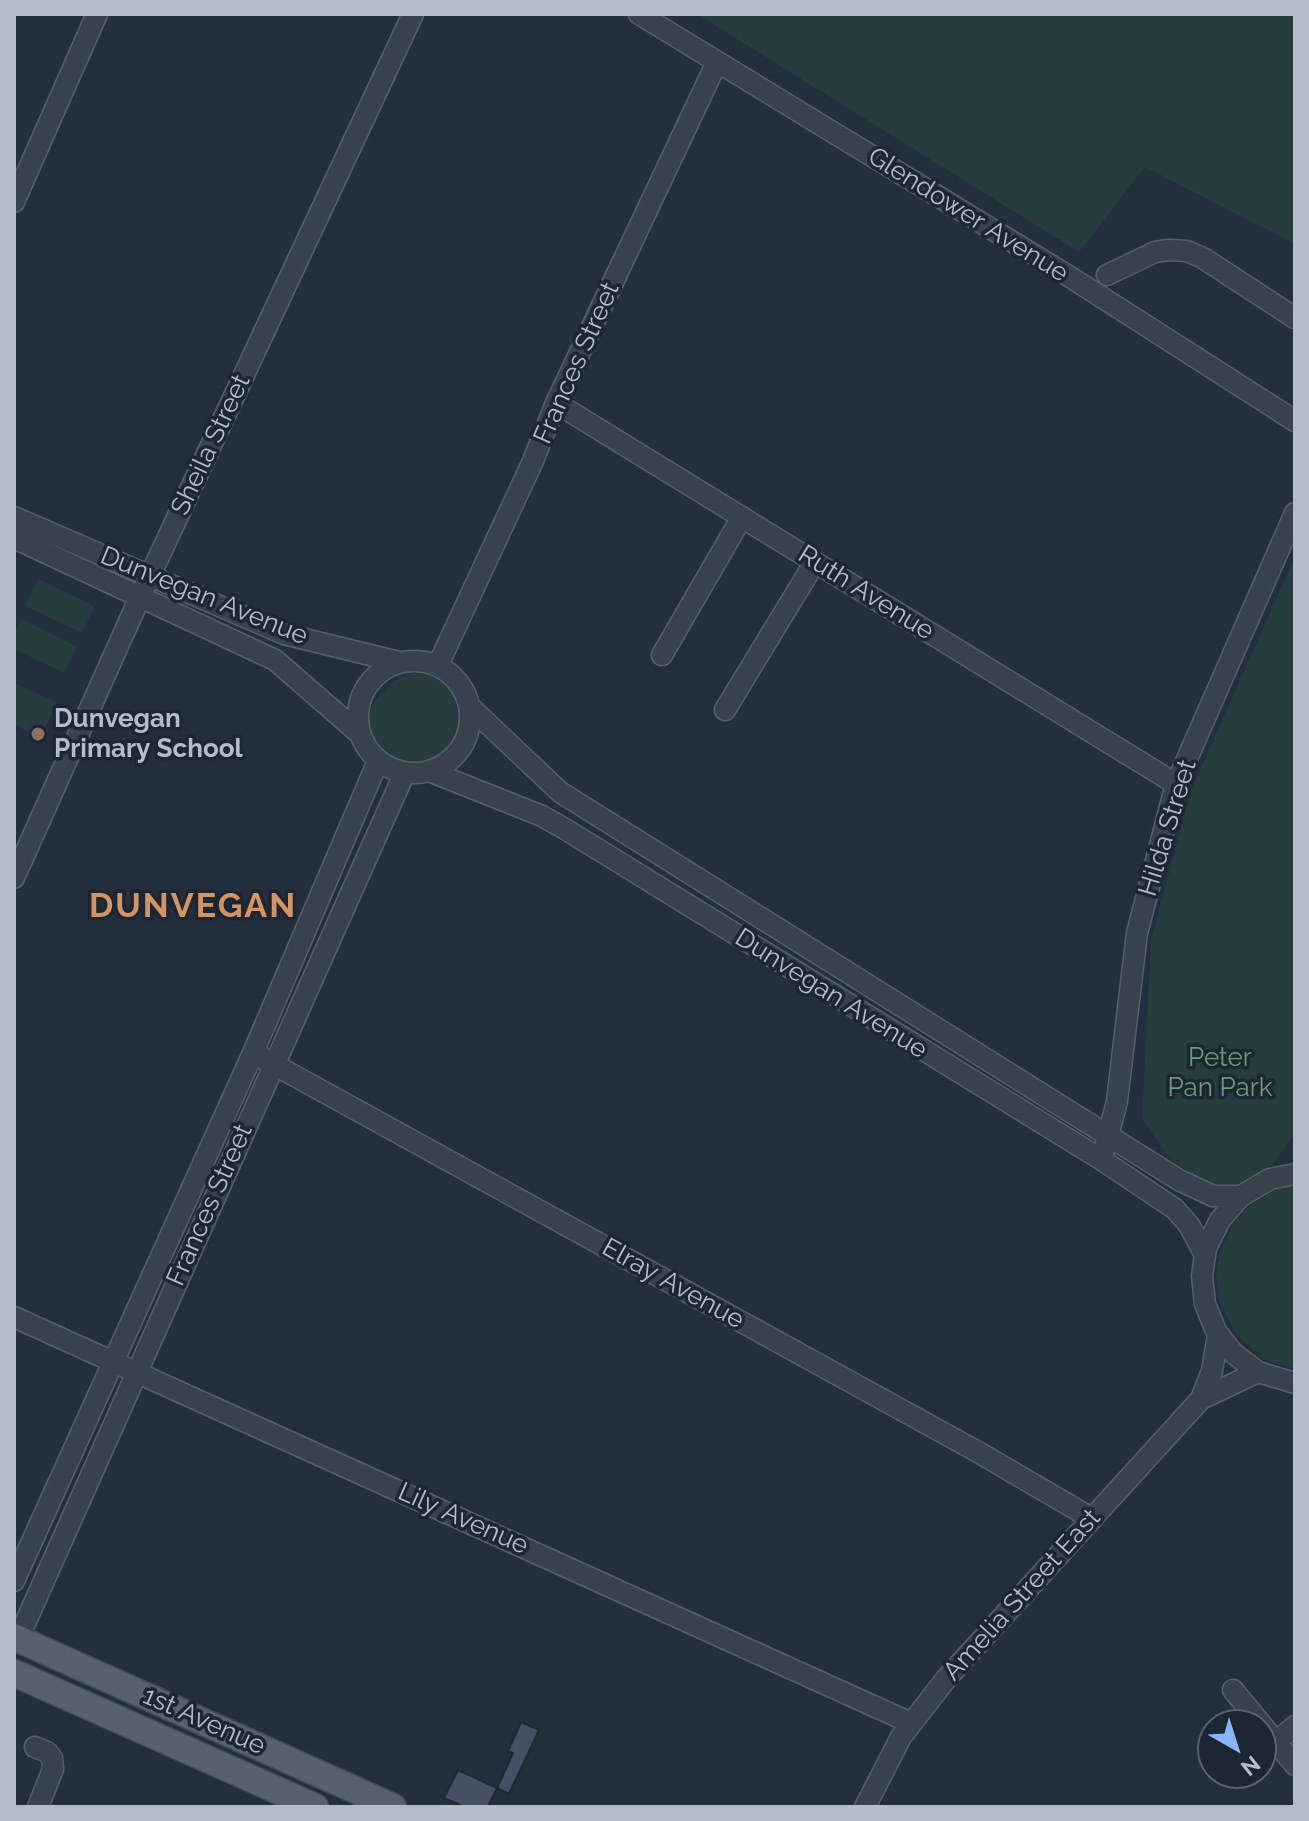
<!DOCTYPE html>
<style>
body{margin:0}
#map{position:relative;width:1309px;height:1821px;overflow:hidden;background:#242f3e;font-family:Raleway,sans-serif}
canvas{display:block}
.frame{position:absolute;inset:0;border:16px solid #b4bcc9;pointer-events:none}
.north{position:absolute;left:1197px;top:1709px;width:80px;height:80px;box-sizing:border-box;background:#1d2633;border:2px solid #59626f;border-radius:50%;rotate:141deg;font-size:22px;font-weight:700;line-height:32px;text-align:center;color:#b4bcc9}
.north::after{content:'';display:block;margin:auto;width:28px;height:36px;background:#8ab4f8;clip-path:polygon(50% 0,100% 100%,50% 72%,0 100%)}
</style>
<div id="map">
<canvas width="1309" height="1821"></canvas>
<div class="frame"></div>
<div class="north">N</div>
</div>
<script>
const c = document.querySelector('canvas').getContext('2d');
c.lineJoin = 'round';
function paint(path, color) { c.fillStyle = color; c.fill(path, 'evenodd'); }
const poly = rows => new Path2D(rows.map(r => 'M' + r).join(''));
function stroke(path, color, width, dash) { c.strokeStyle = color; c.lineWidth = width; c.lineCap = dash ? 'butt' : 'round'; c.setLineDash(dash || []); c.stroke(path); }
function write(font, color, halo, rows, align = 'center') {
  c.font = font + ' Raleway,sans-serif'; c.lineWidth = 7; c.setLineDash([]); c.textBaseline = 'middle'; c.strokeStyle = halo; c.fillStyle = color; for (const [text, x, y, turn = 0] of rows) {
    c.save(); c.translate(x, y); c.rotate((+turn || 0) * Math.PI / 180); c.textAlign = isNaN(turn) ? turn : align; if (halo) c.strokeText(text, 0, 0); c.fillText(text, 0, 0); c.restore();
  }
}
const green = poly([
 [697,14,1295,14,1295,244,1145,167,1079,252],
 [1295,557,1294,1135,1272,1166,1229,1188,1205,1185,1169,1157,1142,1119,1151,941,1191,790],
 [38,579,95,606,82,633,25,606],
 [21,619,77,647,64,673,14,649,14,633],
 [411,673,429,674,446,685,457,699,462,710,462,720,454,743,437,758,416,764,401,762,382,749,374,738,369,726,371,708,376,699,393,681],
 [14,683,57,702,41,737,14,725],
 [1295,1186,1295,1369,1265,1360,1234,1332,1219,1300,1216,1275,1220,1251,1232,1226,1250,1205,1276,1190]
]);
const building = poly([
 [521,1722,539,1730,509,1794,497,1788,513,1753,508,1751,521,1722],
 [458,1770,497,1788,488,1807,464,1807,444,1798,458,1770]
]);
const minor = poly([
 [639,14,1067,275,1295,421],
 [14,202,97,14],
 [1107,275,1155,252,1169,250,1187,251,1203,258,1295,318],
 [556,403,1176,784],
 [14,517,284,634,399,662],
 [14,538,275,660,359,733],
 [662,655,742,517],
 '358 717a56 56 0 1 1 112 0a56 56 0 1 1-112 0Z',
 [438,665,533,461,556,403,717,62],
 [469,706,560,792,1179,1180,1213,1196,1241,1196],
 [725,710,815,562],
 [429,771,542,816,565,829,1102,1160,1175,1209,1189,1225,1205,1255],
 [14,878,140,597,413,14],
 [253,1053,978,1452,1091,1518],
 [1105,1148,1117,1101,1137,933,1176,784,1295,513],
 [1295,1174,1270,1179,1241,1196,1220,1220,1206,1248,1202,1276,1205,1304,1216,1331,1233,1353,1258,1372,1295,1383],
 [14,1317,911,1723],
 [1201,1399,1258,1372],
 [14,1581,253,1053,378,761],
 [18,1639,405,772],
 [1233,1690,1295,1765],
 [1277,1741,1295,1726],
 [35,1747,47,1752,52,1758,53,1769,38,1807],
 [865,1807,901,1737,946,1679,1201,1399,1212,1371,1218,1335]
]);
const major = poly([
 [14,1637,393,1807],
 [14,1673,315,1807]
]);
const markers = [
 [38,734,8,"#8d6e63"]
];
const streetNames = [
 ["Glendower Avenue",968,215,32],
 ["Frances Street",577,363,-66],
 ["Sheila Street",211,445,-65],
 ["Ruth Avenue",866,593,32],
 ["Dunvegan Avenue",204,596,22],
 ["Hilda Street",1168,828,-73],
 ["Dunvegan Avenue",831,994,32],
 ["Frances Street",210,1205,-66],
 ["Elray Avenue",673,1284,29],
 ["Lily Avenue",463,1519,24],
 ["Amelia Street East",1022,1595,-48],
 ["1st Avenue",204,1721,24]
];
const poiNames = [
 ["Dunvegan",54,719],
 ["Primary School",54,749]
];
const parkNames = [
 ["Peter",1220,1058],
 ["Pan Park",1220,1088]
];
const districtNames = [
 ["DUNVEGAN",193,907]
];
paint(green, '#263c3f');
paint(building, '#455162');
stroke(building, '#1f2835', 2);
stroke(minor, '#565f6c', 23);
stroke(major, '#414a57', 29);
stroke(minor, '#38414e', 20);
stroke(major, '#56606e', 26);
for (const [x, y, r, color] of markers) { const dot = new Path2D(); dot.arc(x, y, r, 0, 2 * Math.PI); c.fillStyle = color; c.fill(dot); stroke(dot, '#1d2633', 3); }
write('26px', '#b4bcc9', '#1d2633', streetNames);
write('bold 26px', '#b4bcc9', '#1d2633', poiNames, 'left');
write('26px', '#6b9a76', '#1d2633', parkNames);
c.letterSpacing = '2px';
write('bold 34px', '#d59563', '#1d2633', districtNames);
c.letterSpacing = '0px';
</script>
